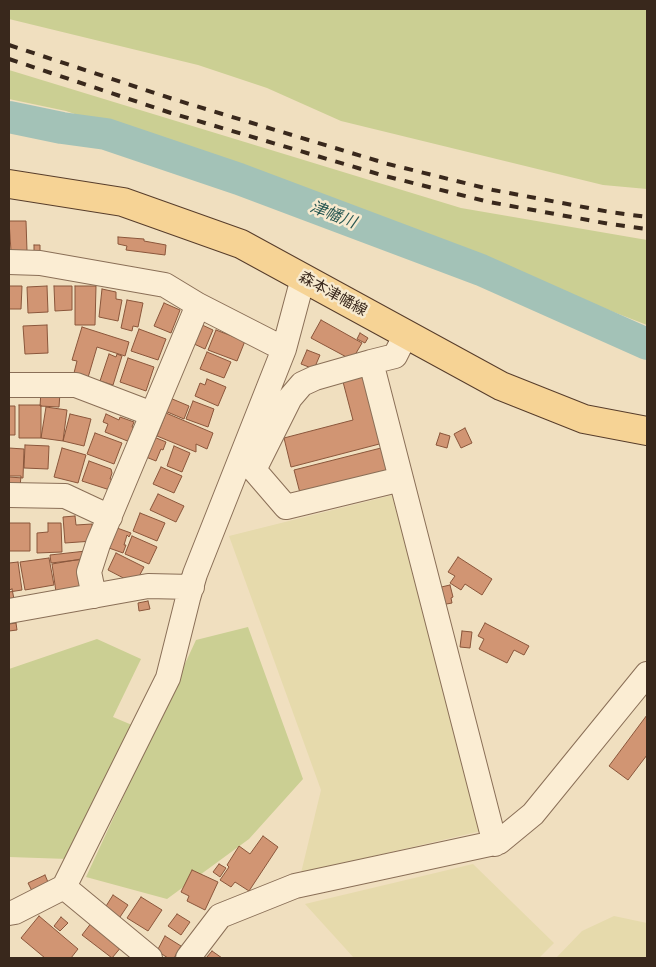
<!DOCTYPE html>
<meta charset="utf-8">
<style>
body{margin:0}
#map{position:relative;width:656px;height:967px;overflow:hidden;background:#f0dfbf;font-family:Literata,serif}
canvas{display:block}
.frame{position:absolute;inset:0;border:10px solid #39281c;pointer-events:none}
</style>
<div id="map">
<canvas width="656" height="967"></canvas>
<div class="frame"></div>
</div>
<script>
const c = document.querySelector('canvas').getContext('2d');
c.lineJoin = 'round';
function paint(path, color) { c.fillStyle = color; c.fill(path, 'evenodd'); }
const poly = rows => new Path2D(rows.map(r => 'M' + r).join(''));
function stroke(path, color, width, dash) { c.strokeStyle = color; c.lineWidth = width; c.lineCap = dash ? 'butt' : 'round'; c.setLineDash(dash || []); c.stroke(path); }
function write(font, color, halo, rows, align = 'center') {
  c.font = font + ' Literata,"Noto Sans JP",serif'; c.lineWidth = 5; c.setLineDash([]); c.textBaseline = 'middle'; c.strokeStyle = halo; c.fillStyle = color; for (const [text, x, y, turn = 0] of rows) {
    c.save(); c.translate(x, y); c.rotate((+turn || 0) * Math.PI / 180); c.textAlign = isNaN(turn) ? turn : align; if (halo) c.strokeText(text, 0, 0); c.fillText(text, 0, 0); c.restore();
  }
}
const farmland = poly([
 [397,494,481,831,301,873,321,790,229,536],
 [473,864,554,943,539,958,354,958,305,904],
 [614,916,647,923,647,958,556,958,582,931]
]);
const green = poly([
 [9,9,647,9,647,189,603,185,341,121,267,88,198,65,9,19],
 [9,70,461,208,647,240,647,325,314,196,66,111,9,99],
 [248,627,303,779,249,839,167,899,86,877,196,640],
 [97,639,141,659,113,717,132,725,68,859,9,857,9,669]
]);
const river = poly([
 [9,117,62,128,106,134,239,179,481,270,647,344]
]);
const building = poly([
 [9,221,26,221,27,251,11,251,9,221],
 [118,237,144,239,144,241,166,245,165,255,126,250,127,246,118,244,118,237],
 [34,245,40,245,40,254,34,254,34,245],
 [9,286,22,286,21,309,9,309,9,286],
 [47,286,48,312,28,313,27,287,47,286],
 [54,286,72,286,72,310,55,311,54,286],
 [75,286,96,286,95,325,75,325,75,286],
 [102,289,116,292,116,299,122,300,118,321,99,317,102,289],
 [127,300,143,303,138,327,133,326,132,331,121,328,127,300],
 [164,303,180,310,171,333,154,326,164,303],
 [321,320,362,343,352,360,311,338,321,320],
 [200,324,213,330,205,349,192,343,200,324],
 [47,325,48,353,25,354,23,326,47,325],
 [82,327,129,342,125,356,97,347,87,381,73,377,77,361,72,360,82,327],
 [139,329,166,339,158,360,131,351,139,329],
 [216,330,245,341,237,361,208,350,216,330],
 [360,333,368,338,365,343,357,339,360,333],
 [307,350,320,355,314,369,301,364,307,350],
 [207,352,231,362,224,378,200,369,207,352],
 [109,354,116,357,117,354,122,356,113,385,100,381,109,354],
 [128,358,154,367,146,391,120,382,128,358],
 [369,371,387,442,291,467,284,438,353,420,342,378,369,371],
 [207,379,226,387,218,406,195,396,200,383,205,385,207,379],
 [41,392,60,393,59,407,40,406,41,392],
 [170,398,189,406,184,419,165,411,170,398],
 [193,401,214,409,208,427,186,419,193,401],
 [19,405,41,405,41,438,19,438,19,405],
 [9,406,15,406,15,435,9,435,9,406],
 [46,407,67,410,63,441,41,438,46,407],
 [166,413,213,433,207,449,196,444,196,452,157,436,166,413],
 [70,414,91,419,84,446,63,441,70,414],
 [106,414,119,420,120,417,134,422,132,427,135,429,130,442,105,432,108,424,103,422,106,414],
 [465,428,472,443,461,448,454,434,465,428],
 [95,433,122,443,114,464,87,454,95,433],
 [440,433,450,436,447,448,436,445,440,433],
 [154,437,166,442,163,450,161,449,156,461,146,457,154,437],
 [25,445,49,446,48,469,24,468,25,445],
 [174,446,190,453,182,472,167,466,174,446],
 [385,447,391,470,300,493,294,470,385,447],
 [9,448,24,449,23,478,9,477,9,448],
 [62,448,86,455,78,483,54,477,62,448],
 [89,461,111,469,112,473,110,479,117,481,113,491,82,481,89,461],
 [161,467,182,476,174,493,153,484,161,467],
 [9,476,21,476,20,487,9,487,9,476],
 [158,494,184,506,176,522,150,510,158,494],
 [140,513,165,523,157,541,133,531,140,513],
 [75,516,76,525,92,524,93,541,65,543,63,517,75,516],
 [9,523,30,523,30,551,9,551,9,523],
 [48,523,61,523,62,552,37,553,37,533,48,532,48,523],
 [117,528,131,533,129,537,127,535,124,545,126,545,123,553,109,548,117,528],
 [132,536,157,547,149,564,125,554,132,536],
 [86,551,86,559,51,563,50,555,86,551],
 [116,553,144,567,135,584,108,570,116,553],
 [458,557,492,579,482,595,465,584,461,590,450,583,455,576,448,572,458,557],
 [49,558,54,585,25,590,20,562,49,558],
 [81,559,86,587,56,592,52,564,81,559],
 [18,562,22,590,9,592,9,563,18,562],
 [450,585,453,597,451,598,452,603,441,605,437,588,450,585],
 [12,589,15,604,9,605,9,590,12,589],
 [148,601,150,609,139,611,138,603,148,601],
 [16,623,17,630,9,631,9,624,16,623],
 [485,623,529,646,524,655,514,650,507,663,479,649,484,639,478,636,485,623],
 [462,631,472,632,470,648,460,647,462,631],
 [647,715,647,755,628,780,609,766,647,715],
 [263,836,278,847,249,891,235,882,231,887,220,880,229,867,227,865,239,846,250,854,263,836],
 [219,864,226,868,220,877,213,872,219,864],
 [192,870,218,882,205,910,187,901,189,896,181,892,192,870],
 [45,875,50,887,34,895,28,883,45,875],
 [113,895,128,905,118,920,103,911,113,895],
 [141,897,162,910,148,931,127,918,141,897],
 [177,914,190,922,181,935,168,926,177,914],
 [39,916,78,949,71,958,45,958,21,938,39,916],
 [61,917,68,923,60,931,54,926,61,917],
 [92,922,122,946,112,958,82,935,92,922],
 [165,936,181,946,174,958,168,958,157,951,165,936],
 [212,951,222,958,206,958,212,951]
]);
const minor = poly([
 [9,262,40,263,165,285,198,305,284,349],
 [406,334,395,356,371,362,495,844],
 [9,385,76,385,152,414],
 [242,456,286,507,389,482],
 [254,470,290,398,302,384,315,378,371,362],
 [9,495,65,496,110,517],
 [94,596,89,572,98,544,198,305],
 [9,611,148,586,192,587],
 [64,887,150,958],
 [9,913,15,912,64,887,168,678,188,598,195,574,284,349,303,278],
 [188,958,220,916,295,886,499,842,533,814,647,674]
]);
const major = poly([
 [9,184,123,202,241,244,501,386,584,419,647,431]
]);
const rail = poly([
 [9,45,176,100,388,164,493,190,610,212,647,217],
 [9,59,171,113,385,176,489,202,610,224,647,229]
]);
const streetNames = [
 ["森本津幡線",333,294,29]
];
const waterNames = [
 ["津幡川",333,215,21]
];
paint(farmland, '#e6daac');
paint(green, '#cbcf93');
stroke(river, '#a3c2b7', 32);
paint(building, '#d19573');
stroke(building, '#8a563b', 1);
stroke(minor, '#8a6f57', 26);
stroke(major, '#573d2b', 30);
stroke(minor, '#fbedd3', 24);
stroke(major, '#f6d395', 28);
stroke(rail, '#39281c', 4, [9, 9]);
write('15px', '#39281c', '#f7eacf', streetNames);
write('italic 16px', '#2a5954', '#f7eacf', waterNames);
</script>
